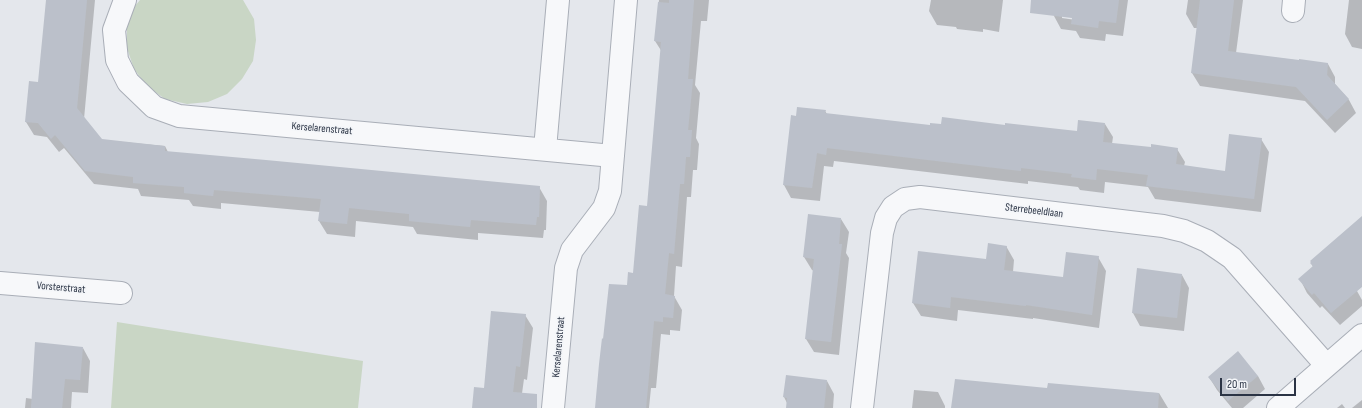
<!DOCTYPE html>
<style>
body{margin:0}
#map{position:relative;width:1362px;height:408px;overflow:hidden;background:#e4e7ec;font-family:"Sofia Sans Condensed",sans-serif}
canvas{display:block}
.scale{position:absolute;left:1220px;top:378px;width:76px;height:18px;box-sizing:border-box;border:2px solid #2b3445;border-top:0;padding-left:5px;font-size:12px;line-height:14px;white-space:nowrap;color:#2b3445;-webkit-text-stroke:3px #f4f6f9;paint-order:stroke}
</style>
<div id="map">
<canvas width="1362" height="408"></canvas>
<div class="scale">20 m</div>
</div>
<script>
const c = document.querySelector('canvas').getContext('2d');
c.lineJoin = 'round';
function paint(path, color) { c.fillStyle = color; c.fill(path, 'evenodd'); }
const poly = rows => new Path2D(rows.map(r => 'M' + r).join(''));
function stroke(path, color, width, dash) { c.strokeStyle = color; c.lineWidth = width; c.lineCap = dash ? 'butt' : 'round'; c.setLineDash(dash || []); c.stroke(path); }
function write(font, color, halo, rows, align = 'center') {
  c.font = font + ' "Sofia Sans Condensed",sans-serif'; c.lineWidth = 3.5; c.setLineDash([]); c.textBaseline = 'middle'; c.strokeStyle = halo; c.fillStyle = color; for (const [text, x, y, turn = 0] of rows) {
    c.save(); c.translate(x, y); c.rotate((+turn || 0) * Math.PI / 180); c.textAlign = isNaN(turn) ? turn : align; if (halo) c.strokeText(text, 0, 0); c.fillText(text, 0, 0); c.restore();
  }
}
const green = poly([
 [140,0,243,0,254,19,256,40,253,61,242,79,227,94,208,102,187,104,165,99,147,86,134,69,127,48,127,26,135,6],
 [117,322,363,361,358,408,111,408]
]);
const shadow = poly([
 [47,0,95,0,84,119,102,140,165,146,168,152,539,187,547,201,546,230,544,230,543,238,478,233,478,240,417,234,413,227,356,221,355,237,327,234,319,221,320,212,221,203,221,209,193,206,189,200,141,196,138,189,94,184,64,148,59,152,47,137,34,135,26,122,39,83],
 [659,0,709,0,707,21,701,21,695,85,700,93,696,138,699,144,697,170,693,170,691,197,687,197,682,267,676,266,674,296,682,310,680,331,670,330,670,335,661,334,656,388,651,388,649,408,594,408,596,408,628,286,634,274,648,207,662,52,655,41],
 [931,0,1003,0,999,32,983,29,983,32,957,29,956,27,937,25,929,11],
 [1056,0,1128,0,1123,36,1106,34,1105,41,1080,38,1076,31,1061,29,1054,16],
 [1062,16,1077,18,1076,20,1062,18],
 [1188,0,1243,0,1236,53,1328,64,1335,77,1335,84,1349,100,1356,113,1335,133,1305,101,1200,86,1192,73,1198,28,1194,28,1186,14],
 [1349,0,1362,0,1362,49,1352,47,1345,34],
 [825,111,827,114,931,127,1078,133,1105,124,1113,137,1112,144,1152,148,1177,149,1185,162,1184,166,1225,172,1261,139,1269,152,1261,212,1155,199,1148,187,1105,182,1104,193,1080,190,1078,187,1028,181,1028,184,834,161,833,167,824,166,820,201,791,198,784,185,797,117],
 [1362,217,1362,270,1357,291,1362,300,1362,306,1340,325,1322,306,1320,308,1307,293,1300,279,1313,267,1311,263],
 [841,219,849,232,846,253,849,258,839,355,814,352,806,339,814,271,812,270,804,257],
 [1006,246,1014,260,1013,272,1064,278,1098,257,1106,271,1099,328,1033,318,1033,319,958,310,957,321,921,316,913,303,987,260],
 [1182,275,1189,288,1184,331,1140,326,1133,313],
 [525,315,533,328,527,380,524,379,520,408,473,408,485,389],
 [83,348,90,361,88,393,72,392,71,408,25,408,26,398,33,399],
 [1258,376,1265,389,1243,408,1232,408,1217,390,1209,377],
 [827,381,834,394,833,408,787,408,787,403,784,397],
 [1048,389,1159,393,1168,408,952,408],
 [914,390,938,392,945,406,945,408,912,408],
 [1362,400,1362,408,1352,408],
 [1342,404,1345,408,1337,408]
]);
const building = poly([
 [46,0,87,0,77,108,102,139,165,146,165,151,266,160,540,186,539,217,537,217,536,225,471,220,470,227,409,221,409,214,349,208,347,224,318,221,321,199,214,190,213,196,184,193,184,187,133,183,133,177,85,171,55,135,51,139,38,123,25,122,29,81,38,82],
 [669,0,694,0,688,79,693,79,688,130,692,130,690,157,686,157,684,184,680,184,674,254,669,253,665,294,675,296,673,318,663,317,663,322,654,321,646,408,595,408,599,364,602,338,603,339,609,284,627,285,628,272,633,273,639,205,647,206,661,42,654,41,658,2,669,3],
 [1031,0,1119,0,1116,23,1099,21,1098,28,1071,24,1072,18,1030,13],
 [1200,0,1234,0,1228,51,1299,60,1299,59,1328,63,1327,75,1349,99,1327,120,1296,87,1191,73],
 [797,107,826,110,825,113,930,125,930,123,941,124,942,117,1005,125,1005,123,1077,131,1078,120,1105,123,1103,142,1151,147,1151,144,1178,148,1176,164,1225,171,1229,134,1262,138,1254,199,1146,186,1148,175,1097,169,1096,180,1071,177,1072,174,1021,168,1021,171,827,148,826,155,817,153,812,188,783,185,791,115,796,116],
 [808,214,841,218,839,244,842,244,831,342,805,339,814,259,803,257],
 [1362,216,1362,287,1331,313,1314,293,1312,295,1298,279,1313,266,1310,263,1311,262,1310,261],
 [988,243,1007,246,1004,270,1063,277,1066,252,1099,256,1092,315,1026,305,1026,306,951,297,950,308,912,303,918,251,986,259],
 [1137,268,1182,274,1177,318,1132,313],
 [491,311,526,314,520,367,516,366,513,392,537,394,537,408,472,408,474,387,484,388],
 [35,342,83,347,80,380,65,379,62,408,31,408],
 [1238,351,1258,376,1228,401,1208,377],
 [786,375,827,380,824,408,786,408,787,398,783,397],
 [955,379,1047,388,1048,383,1159,393,1158,408,951,408]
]);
const minor = poly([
 [125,0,114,30,117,60,128,82,154,107,179,116,613,156],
 [1293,11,1294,0],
 [545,149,558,0],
 [0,283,121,293],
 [553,408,566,268,572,250,604,208,610,191,626,0],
 [862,408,882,233,886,218,893,207,905,199,920,197,1163,226,1184,231,1207,241,1232,258,1326,365],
 [1278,408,1362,335]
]);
const streetNames = [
 ["Kerselarenstraat",322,129,5],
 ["Sterrebeeldlaan",1034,211,7],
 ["Vorsterstraat",61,288,5],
 ["Kerselarenstraat",559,347,-85]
];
paint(green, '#c9d6c5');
paint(shadow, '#0003');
paint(building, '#bbc0ca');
stroke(minor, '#a9aeb7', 24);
stroke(minor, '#f7f8fa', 22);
write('11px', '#2b3445', '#f4f6f9', streetNames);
</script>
